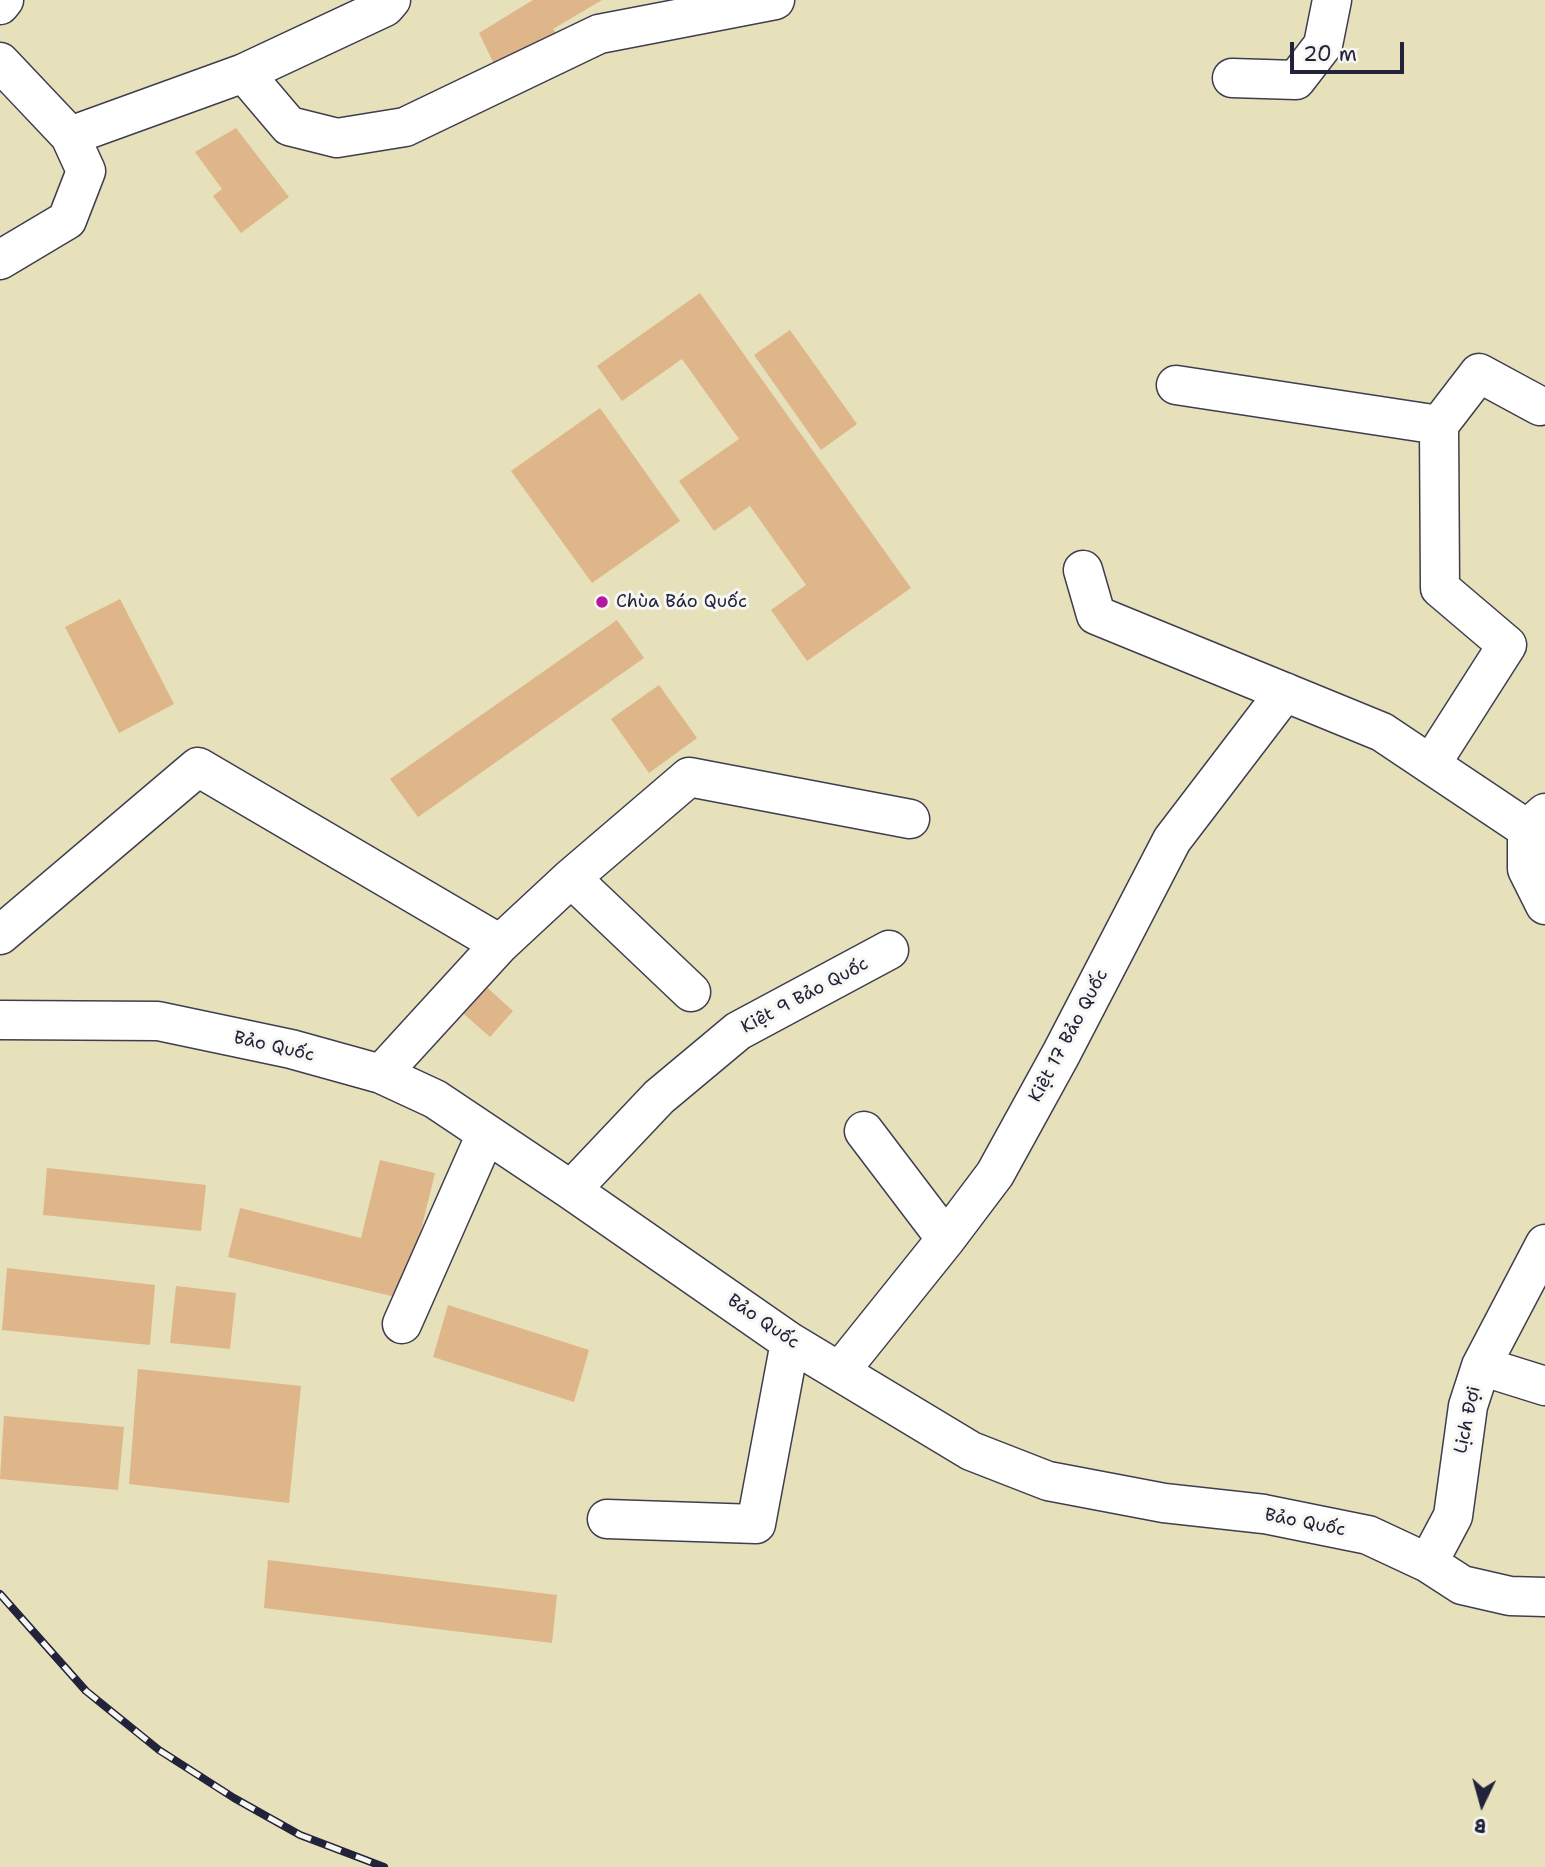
<!DOCTYPE html>
<meta charset="utf-8">
<style>
body{margin:0}
#map{position:relative;width:1545px;height:1867px;overflow:hidden;background:#e6e0bb;font-family:"Shantell Sans",sans-serif}
canvas{display:block}
.north{position:absolute;left:1447px;top:1769px;width:70px;height:70px;-webkit-text-stroke:5px #f6f6f2;paint-order:stroke;rotate:185deg;font-size:19px;font-weight:700;line-height:28px;text-align:center;color:#22223b}
.north::after{content:'';display:block;margin:auto;width:24px;height:32px;background:#22223b;clip-path:polygon(50% 0,100% 100%,50% 72%,0 100%)}
.scale{position:absolute;left:1290px;top:42px;width:114px;height:32px;box-sizing:border-box;border:4px solid #22223b;border-top:0;padding-left:9px;font-size:21px;line-height:24px;white-space:nowrap;color:#22223b;-webkit-text-stroke:5px #f6f6f2;paint-order:stroke}
</style>
<div id="map">
<canvas width="1545" height="1867"></canvas>
<div class="north">B</div>
<div class="scale">20 m</div>
</div>
<script>
const c = document.querySelector('canvas').getContext('2d');
c.lineJoin = 'round';
function paint(path, color) { c.fillStyle = color; c.fill(path, 'evenodd'); }
const poly = rows => new Path2D(rows.map(r => 'M' + r).join(''));
function stroke(path, color, width, dash) { c.strokeStyle = color; c.lineWidth = width; c.lineCap = dash ? 'butt' : 'round'; c.setLineDash(dash || []); c.stroke(path); }
function write(font, color, halo, rows, align = 'center') {
  c.font = font + ' "Shantell Sans",sans-serif'; c.lineWidth = 6; c.setLineDash([]); c.textBaseline = 'middle'; c.strokeStyle = halo; c.fillStyle = color; for (const [text, x, y, turn = 0] of rows) {
    c.save(); c.translate(x, y); c.rotate((+turn || 0) * Math.PI / 180); c.textAlign = isNaN(turn) ? turn : align; if (halo) c.strokeText(text, 0, 0); c.fillText(text, 0, 0); c.restore();
  }
}
const building = poly([
 [533,0,602,0,553,29,559,38,496,68,479,33],
 [236,128,289,197,241,233,213,196,222,189,195,152],
 [700,293,911,588,807,661,771,610,806,585,750,506,714,531,679,481,739,439,682,359,622,401,597,366],
 [790,330,857,424,821,450,754,355],
 [600,408,680,521,592,583,511,471],
 [120,599,174,704,119,733,65,627],
 [617,620,644,658,418,817,390,779],
 [659,685,697,738,649,773,611,719],
 [481,982,513,1011,490,1037,457,1008],
 [380,1160,435,1173,404,1299,228,1257,240,1208,361,1238],
 [47,1168,206,1185,201,1231,43,1215],
 [7,1268,155,1285,150,1345,2,1330],
 [176,1286,236,1293,230,1349,170,1343],
 [448,1305,589,1350,574,1402,433,1357],
 [138,1369,301,1386,289,1503,129,1484],
 [4,1416,124,1427,118,1490,0,1479],
 [268,1560,557,1595,552,1643,264,1608]
]);
const minor = poly([
 [0,5,4,0],
 [0,62,70,136],
 [244,73,385,7,391,0],
 [1232,78,1296,80,1323,45,1332,0],
 [0,260,67,220,86,171,70,136,244,73,289,126,337,138,405,127,599,34,775,0],
 [1176,385,1439,425,1479,373,1540,406],
 [1083,570,1096,615,1382,732,1527,829],
 [1431,764,1507,645,1440,588,1439,425],
 [1545,813,1527,829,1527,869,1545,905],
 [571,878,691,992],
 [0,935,198,767,500,944],
 [0,1020,158,1021,291,1049,381,1074,435,1099,571,1190,790,1342,971,1451,1048,1481,1164,1503,1264,1514,1368,1535,1428,1563,1462,1585,1510,1596,1545,1597],
 [381,1074,500,944,571,878,689,777,910,819],
 [864,1131,946,1239],
 [571,1190,659,1097,738,1031,889,950],
 [402,1324,486,1134],
 [1481,1366,1545,1386],
 [840,1371,946,1239,995,1174,1061,1054,1172,840,1285,692],
 [607,1519,756,1524,790,1342],
 [1428,1563,1453,1516,1468,1406,1481,1366,1545,1244]
]);
const rail = poly([
 [0,1594,86,1691,159,1750,234,1798,300,1835,384,1867]
]);
const markers = [
 [602,602,7,"#b5179e"]
];
const poiNames = [
 ["Chùa Báo Quốc",616,602]
];
const streetNames = [
 ["Kiệt 9 Bảo Quốc",805,996,-28],
 ["Kiệt 17 Bảo Quốc",1069,1036,-62],
 ["Bảo Quốc",274,1047,13],
 ["Bảo Quốc",763,1322,34],
 ["Lịch Đợi",1468,1420,-78],
 ["Bảo Quốc",1305,1523,11]
];
paint(building, '#deb689');
stroke(minor, '#3f3e4e', 41);
stroke(minor, '#fff', 38);
stroke(rail, '#22223b', 8);
stroke(rail, '#f6f6f2', 5, [16]);
for (const [x, y, r, color] of markers) { const dot = new Path2D(); dot.arc(x, y, r, 0, 2 * Math.PI); c.fillStyle = color; c.fill(dot); stroke(dot, '#f6f6f2', 2.5); }
write('18px', '#22223b', '#f6f6f2', poiNames, 'left');
write('18px', '#22223b', '#f6f6f2', streetNames);
</script>
